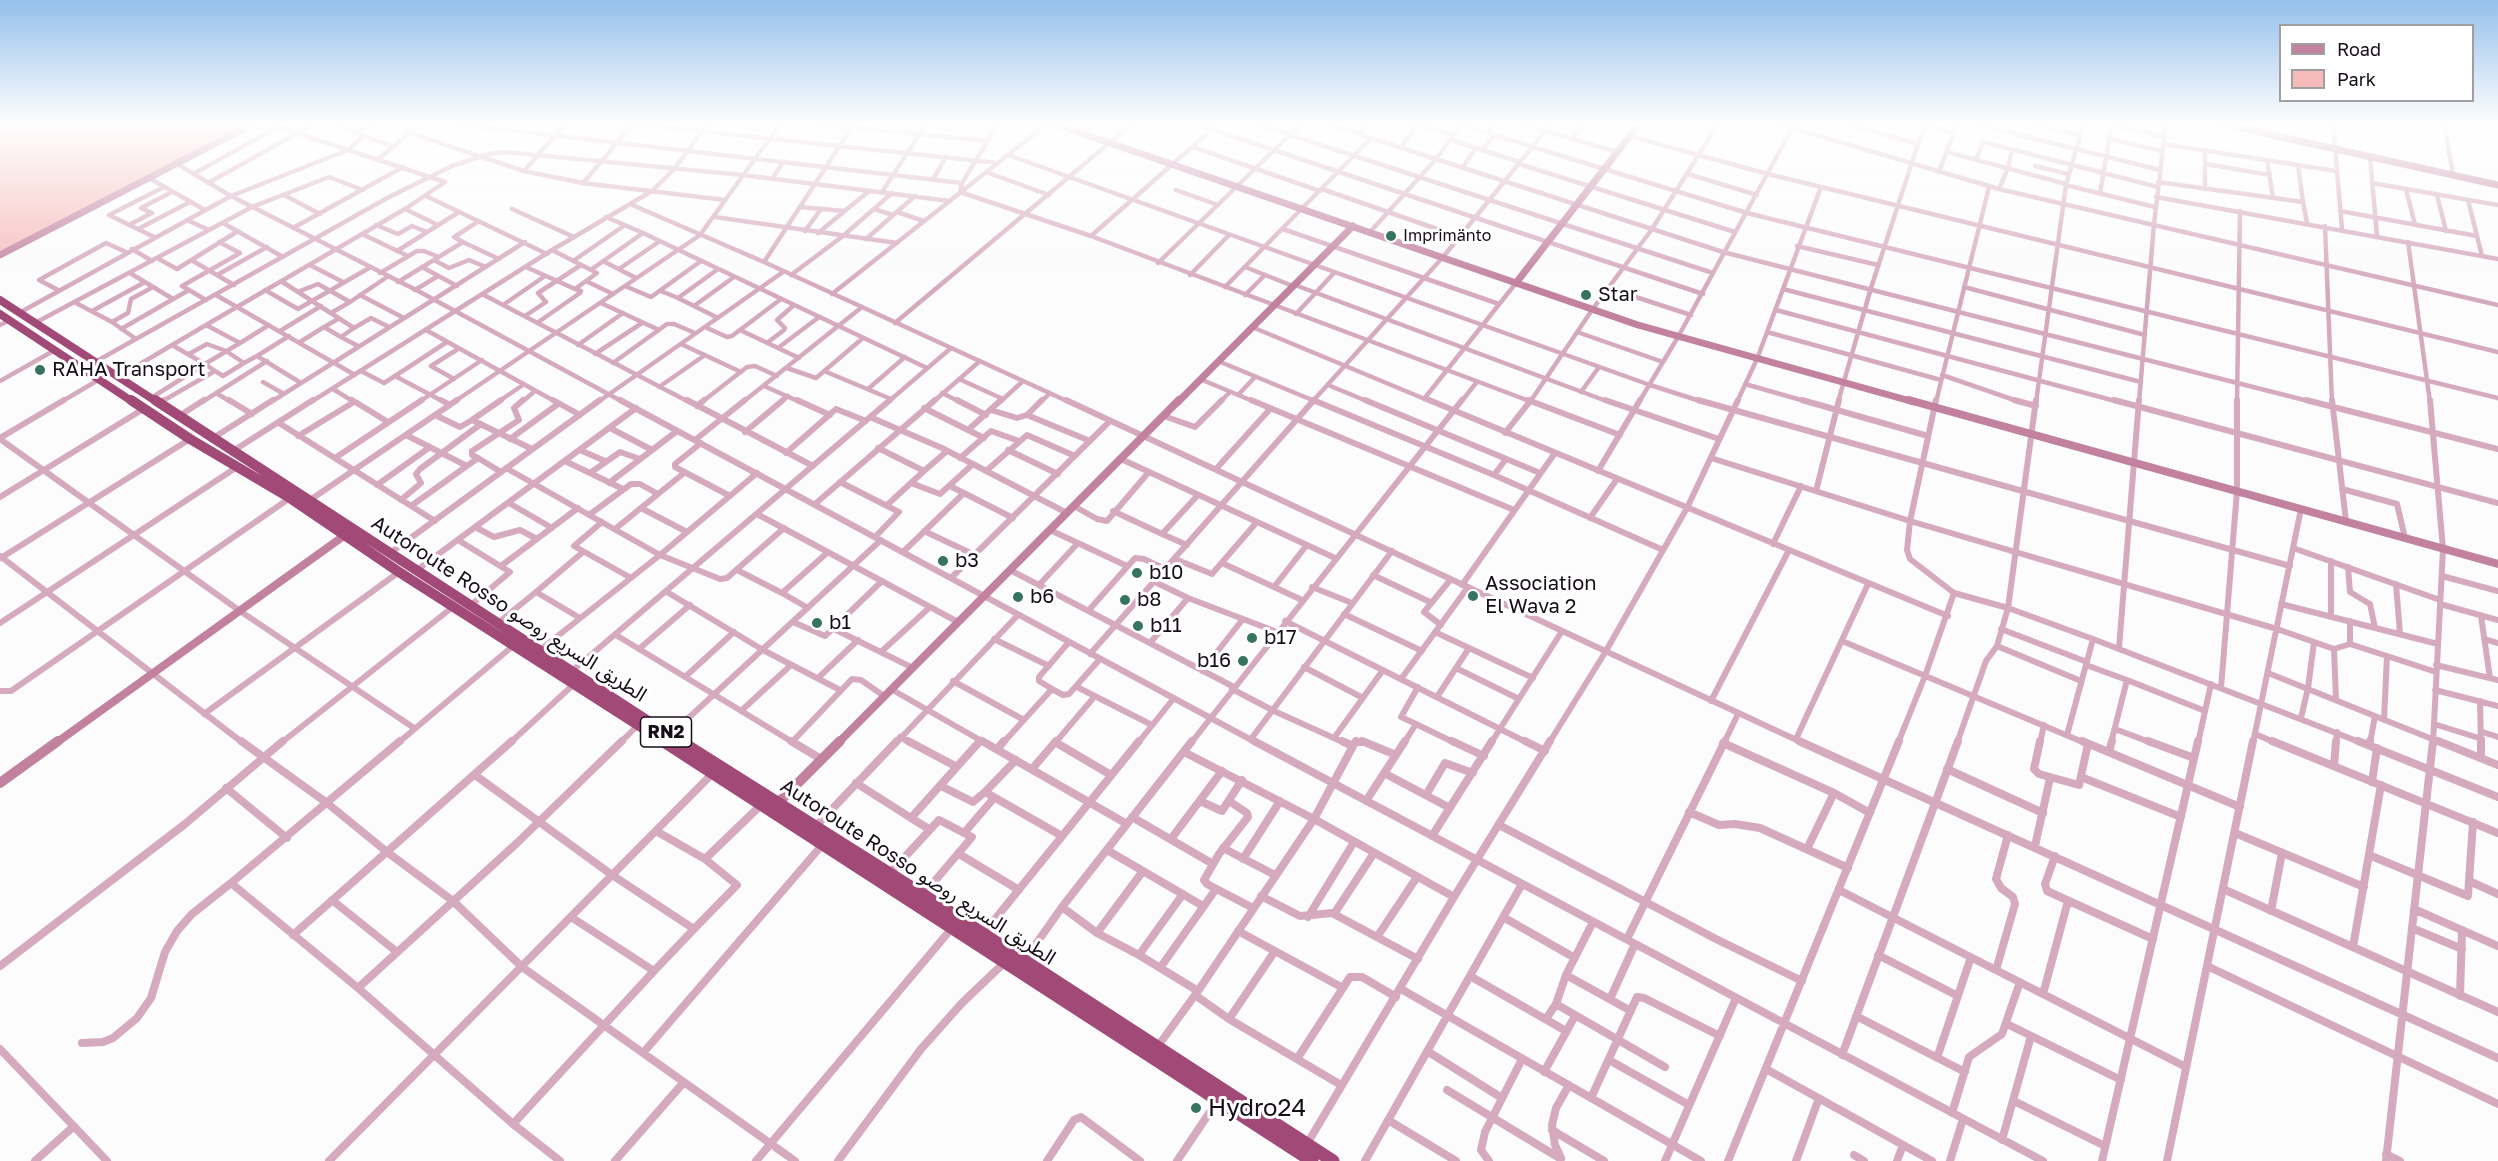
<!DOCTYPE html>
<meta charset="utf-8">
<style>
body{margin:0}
#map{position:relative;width:2498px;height:1161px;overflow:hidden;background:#fcfcfc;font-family:"Golos Text",sans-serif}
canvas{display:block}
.legend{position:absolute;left:2279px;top:24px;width:195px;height:78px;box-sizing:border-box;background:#fff;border:2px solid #a19ea2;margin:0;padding:8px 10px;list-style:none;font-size:18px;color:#150d17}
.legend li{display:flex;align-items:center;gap:12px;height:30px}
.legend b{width:30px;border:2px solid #a19ea2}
</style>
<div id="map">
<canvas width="2498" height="1161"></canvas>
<ul class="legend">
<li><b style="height:8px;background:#c1819f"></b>Road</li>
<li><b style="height:16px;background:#f6bbba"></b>Park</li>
</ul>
</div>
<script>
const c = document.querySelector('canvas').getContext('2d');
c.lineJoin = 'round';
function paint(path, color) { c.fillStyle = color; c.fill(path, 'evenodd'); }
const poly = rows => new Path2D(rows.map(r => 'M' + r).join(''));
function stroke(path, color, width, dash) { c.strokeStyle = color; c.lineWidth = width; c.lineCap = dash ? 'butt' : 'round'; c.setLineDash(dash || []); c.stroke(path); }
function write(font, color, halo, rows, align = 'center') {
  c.font = font + ' "Golos Text","Noto Sans Arabic",sans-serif'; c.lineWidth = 6; c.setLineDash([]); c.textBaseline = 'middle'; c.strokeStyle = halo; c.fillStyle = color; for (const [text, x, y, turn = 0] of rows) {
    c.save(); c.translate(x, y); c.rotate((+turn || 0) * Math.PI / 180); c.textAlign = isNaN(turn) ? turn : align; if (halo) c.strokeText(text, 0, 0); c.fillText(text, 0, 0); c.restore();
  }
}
const green = poly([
 [0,124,248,124,0,251]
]);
const streetFar2 = poly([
 [332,124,394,147],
 [456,124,962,183],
 [634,124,998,163],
 [818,124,987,141],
 [998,124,962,183,960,192,1091,236,1532,402],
 [1196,124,1703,294],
 [1257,124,1713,273],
 [1328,124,1723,252,2312,402],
 [1410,124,1427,128,1429,124],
 [1522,124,1617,152],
 [1779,124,1999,189,2498,305],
 [1847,124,1918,144,1926,125,1954,133],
 [1976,124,2160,170],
 [2032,124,2080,136,2066,185,2036,402],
 [2111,124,2164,137],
 [2333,124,2342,229],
 [2444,124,2453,174],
 [1462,125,1747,213,2498,398],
 [1427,128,1454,135],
 [358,132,374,124],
 [407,132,524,171,583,183,633,124],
 [1488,133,1492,124],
 [1360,135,1368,124],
 [1629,136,1768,174,2498,352],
 [2080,136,2082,124],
 [1572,139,1584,124],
 [2109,139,2162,151],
 [1451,140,1520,162],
 [2163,144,2336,171],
 [1193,147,1320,191],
 [1400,148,1417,126],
 [1482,150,1495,135],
 [2205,150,2205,189],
 [1947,152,2066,184],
 [1008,155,1650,385,1703,402],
 [2370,156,2377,236],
 [377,160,407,135,409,124],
 [1976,160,1983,142,2158,187],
 [2267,160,2273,198],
 [177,164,231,196,420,292,623,402],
 [1519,164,1735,232],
 [2206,164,2270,175],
 [2298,165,2303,202],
 [2035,166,2068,174],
 [1462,168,1476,148],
 [524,171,565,124],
 [986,172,1049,195],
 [1939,172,1957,124],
 [193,174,278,127],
 [1688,174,1757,195],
 [149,178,205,210],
 [772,179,784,161],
 [933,179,946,157],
 [2158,182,2303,202,2307,223],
 [208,183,314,124],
 [583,183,725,200],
 [2372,183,2498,205],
 [2066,185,2155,207],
 [1322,189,1460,237],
 [1999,189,2008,168,2012,149],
 [2406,189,2415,225],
 [1176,190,1218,205],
 [882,192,926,124],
 [2100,193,2112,124],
 [284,195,320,214],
 [2437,195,2446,231],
 [426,196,547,254],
 [2156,197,2498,259],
 [630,204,764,262,1069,402],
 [800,207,844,211],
 [405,209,438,225],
 [512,209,574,237],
 [874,209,893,215],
 [2340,211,2477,236,2468,200],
 [897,212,924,221],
 [715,217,897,243],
 [187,220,209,230],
 [223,223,283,257],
 [129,225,152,213,141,208,172,192],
 [376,225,398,234,412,226,427,232],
 [2325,226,2332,402],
 [293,228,403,167],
 [138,229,190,202],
 [1283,229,1499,304],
 [805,231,821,209],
 [1370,232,1436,159,1462,124],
 [643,233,927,368],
 [818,233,869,191],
 [362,234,408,256],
 [1091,236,1218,124],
 [2477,236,2482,256],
 [154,237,109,215,164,187],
 [866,239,915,196],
 [463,242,454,237,479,221],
 [2408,242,2430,402],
 [1797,246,1878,265],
 [132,249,152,261],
 [397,251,459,212],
 [157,258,177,269,238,231],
 [434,260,449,268,469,260,486,267],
 [193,261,234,285],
 [573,261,625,225],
 [603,261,636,278],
 [764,262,852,127],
 [1158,263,1301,124],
 [310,265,343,282],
 [422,267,457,286],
 [526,267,575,289],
 [1245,267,1293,286],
 [592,269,643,233,606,217],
 [619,269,660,241],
 [130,273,173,299],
 [380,273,417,251,424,251,439,257],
 [217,275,267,247],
 [791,275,843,236,892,193],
 [1190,275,1229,235],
 [281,281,354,328,341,337,358,346],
 [586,281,613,294],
 [398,282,463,242,499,259],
 [1295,285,1609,402],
 [625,286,651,297,701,261],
 [1225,287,1371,138],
 [1964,287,2145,335],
 [1608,288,1691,315],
 [1783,289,2141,382],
 [58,290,39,280,106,243,126,252],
 [265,290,298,309,369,268],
 [415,290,438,276],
 [300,291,318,284,350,302,387,277],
 [661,291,678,298],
 [482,294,689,402],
 [832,294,1047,124],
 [216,295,355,375],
 [360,295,404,318],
 [1245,295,1265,275],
 [206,300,182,286,240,253,219,242],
 [74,302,112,322],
 [601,303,659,330],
 [503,305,545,276],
 [694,306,678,298,718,269],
 [1776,310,2119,402],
 [92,311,145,282],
 [19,313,231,196,348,150,364,135],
 [331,313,350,302],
 [1296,314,1334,273],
 [525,316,546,302,538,293,581,265],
 [718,318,694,306,734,277],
 [338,319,324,327,341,337],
 [35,323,252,207,329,177,363,190],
 [537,323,580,293,581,291,575,289,597,273,552,250],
 [895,323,1132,124],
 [0,325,10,320],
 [269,325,240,343,206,325,405,209,445,182,270,124],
 [705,327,727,337,732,336,781,299],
 [1252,327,1432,402],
 [354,328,371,318,389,327],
 [121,329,189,290],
 [426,330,556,402],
 [740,330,799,358],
 [280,331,321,306],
 [1577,332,1663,362],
 [1767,332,1941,380],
 [289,336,257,356,301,383],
 [136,339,112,322,128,313,131,299,153,287],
 [300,342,324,327],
 [767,343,784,330,785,328,777,320,794,305],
 [681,344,741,372],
 [172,345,205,364,240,343],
 [578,345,623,313],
 [778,348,819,317],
 [189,354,207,344,226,351,244,363,257,356],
 [595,354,642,323],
 [1218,361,1317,402],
 [95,362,389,197,452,166,488,154,505,152,743,175,950,201],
 [613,363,667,324,674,324,695,333],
 [787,368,816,378,863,338],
 [215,371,223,376,244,363],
 [361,371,384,383,395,376,444,402],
 [824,371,891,399],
 [1942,375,2020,402],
 [395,376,447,342],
 [118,377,206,325],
 [454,379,431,366,458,349],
 [959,379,1003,399],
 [1200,379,1255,402],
 [0,381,55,350],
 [263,382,284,394],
 [1745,384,1808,402],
 [1328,385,1369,402],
 [764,386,800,402],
 [659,387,705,355],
 [333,389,354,402],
 [868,389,905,357],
 [1581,392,1599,367],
 [216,393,231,402],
 [942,393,960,402],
 [1238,395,1255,377],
 [151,398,205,364,215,371,161,402],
 [1424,399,1516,283],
 [61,402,100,379],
 [202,402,267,361],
 [271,402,525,242],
 [311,402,552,250,652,191,674,169,708,124],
 [419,402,482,360],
 [454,402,700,235,780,124],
 [498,402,523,385],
 [522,402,535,391],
 [598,402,783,272],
 [702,402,747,367,755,366,777,376],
 [743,402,862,307],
 [781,402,788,396],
 [888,402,951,348],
 [933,402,980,361],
 [1000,402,1023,381],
 [1041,402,1050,393],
 [1220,402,1230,392],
 [1312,402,1443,257,1551,124],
 [1461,402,1476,383],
 [1530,402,1592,310,1652,229,1718,124],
 [1639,402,1678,337,1794,125],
 [1737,402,1757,359,1821,187],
 [1838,402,1871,288,1918,144],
 [1936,402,1989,187],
 [2139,402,2154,224,2166,124],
 [2237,402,2240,211]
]);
const streetFar1 = poly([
 [229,400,252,414],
 [352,400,388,422],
 [441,400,450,405],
 [501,400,472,420,532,449],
 [553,400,580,415],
 [620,400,1257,743],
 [687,400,813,466],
 [797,400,830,415],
 [957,400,986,415],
 [1042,400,1027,415,1090,441],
 [1066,400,1803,743],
 [1251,400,1514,510],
 [1313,400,1494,475,1663,550],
 [1365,400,1540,473],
 [1429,400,1948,616],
 [1528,400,1620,435],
 [1605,400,1719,439],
 [1698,400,2290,566],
 [1802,400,1928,436],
 [1936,400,1910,521,1907,550,1910,559,1954,593,2008,608,2093,639,2362,743],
 [2014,400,2036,406],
 [2114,400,2498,503],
 [2306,400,2498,449],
 [2332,400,2346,521],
 [2430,400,2443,549,2433,743],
 [159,403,164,400],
 [697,406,704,400],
 [924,408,968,430,1001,400],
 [991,410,1017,418,1027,415],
 [435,415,460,427,472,420],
 [179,416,204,400],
 [1164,416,1195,427,1222,400],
 [870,417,942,448,1067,513],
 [279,423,435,521],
 [610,428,652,450],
 [968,430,984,438],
 [745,432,783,400],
 [1505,433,1531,400],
 [406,435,467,466],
 [298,436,354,402],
 [0,438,64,400],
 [213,438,273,400],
 [0,439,240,611,414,728],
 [510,439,558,404],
 [695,440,745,400],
 [701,443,675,464,675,467,730,496],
 [878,448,924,471,947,451],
 [580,450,605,461],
 [1008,450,1058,474],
 [233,451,313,400],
 [786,453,836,409,866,421],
 [335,458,422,400],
 [478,458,472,455,472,451,519,420,514,408,523,400],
 [960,458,991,431,1019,441],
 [1711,458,1910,521,2277,629,2334,649],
 [1121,459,1335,558],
 [565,461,623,489],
 [506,468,660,555,720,579,727,578,784,528],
 [1216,469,1270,409],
 [986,471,1027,435,1075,456],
 [1598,471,1640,400],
 [590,473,620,452,640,459],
 [1494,475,1506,459],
 [840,482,899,512,875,537],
 [609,483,677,431],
 [911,483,940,494,973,464],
 [377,485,430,447],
 [950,486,1013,518],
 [2342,489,2397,504,2405,538],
 [1816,491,1839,400],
 [0,497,145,408],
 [310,500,457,400],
 [401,500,421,483,416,474,420,469,481,424],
 [509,503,552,528],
 [815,504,935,400],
 [887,505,924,471],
 [411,506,478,458,501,472],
 [1074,506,1097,519,1107,521,1148,473],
 [641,508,687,532],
 [1113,511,1162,534,1198,495],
 [757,514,958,622],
 [589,515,631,484,640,484,658,494],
 [1590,518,1617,479],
 [602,522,574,546,631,578],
 [475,527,494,537,520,530,537,539],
 [615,529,684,473],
 [1050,530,1127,566],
 [924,531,975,555],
 [1162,534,1187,545],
 [458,540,510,572,471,605],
 [1773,544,1801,486],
 [2293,548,2440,600],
 [903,552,964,493],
 [390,553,600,400],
 [0,556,243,743],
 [1,558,190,439],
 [1175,559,1212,574,1256,523],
 [2331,561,2331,617],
 [1222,563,1302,600],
 [501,566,578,508],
 [2348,567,2350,592,2370,604,2375,628],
 [417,570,636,408],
 [737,570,782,593],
 [1010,570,1234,687],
 [1373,575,1430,602],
 [2442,576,2498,591],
 [951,578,1110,421],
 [1155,582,1188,598,1243,619,1202,671],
 [2396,584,2400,634],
 [1039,585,1078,543],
 [1462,585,1555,453],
 [1274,587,1306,546],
 [1312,587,1352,603],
 [536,592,583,552],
 [667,592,763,650,840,690],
 [2281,604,2438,644],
 [2440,604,2498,620],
 [808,608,782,593,828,552],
 [1089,610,1135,558,1144,559,1165,569],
 [1344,614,1422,651],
 [2481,616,2490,678],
 [1243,619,1277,632],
 [1285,621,1528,743],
 [793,622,825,636,882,581],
 [0,623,237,467],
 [498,623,536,592,580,618],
 [1441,625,1424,612,1451,579],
 [834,629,913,668],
 [2001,629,2087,662],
 [1435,632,1533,678],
 [616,635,794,743],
 [994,639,1049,666],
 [2484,639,2498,643],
 [1842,641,2085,743],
 [1069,642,1039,677,1039,681,1052,689,1063,695,1069,694,1100,659],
 [1150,643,1188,598],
 [2350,644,2387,656,2384,720],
 [1997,646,2081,681],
 [2119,648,2139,400],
 [639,649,690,605],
 [540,650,660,555,757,473],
 [881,652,930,607],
 [1090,654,1314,400],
 [2387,656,2436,672],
 [2086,665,2127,680],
 [2436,665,2498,680],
 [1304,667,1363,698],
 [1456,668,1519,699],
 [572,671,890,400],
 [2268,673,2442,743],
 [685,677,734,632],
 [818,678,858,640],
 [1401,679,1468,587],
 [953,681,1024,720],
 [1077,687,1152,725],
 [2221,688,2237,491,2237,400],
 [891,689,985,743],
 [1232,689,1274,711,1345,743],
 [2435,690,2498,706],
 [0,691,11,691,290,498],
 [1437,697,1469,648],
 [2336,699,2334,649,2350,644,2350,621],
 [1711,701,1789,550],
 [2480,701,2481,743],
 [741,711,791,665],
 [204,714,399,572],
 [2301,718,2308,688,2314,642],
 [1416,724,1401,717,1418,687],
 [2434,724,2482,739],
 [2115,729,2152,743],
 [2482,732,2498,737],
 [2255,734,2276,743],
 [670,735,881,540],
 [2067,735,2093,639],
 [900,737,910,743],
 [1334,738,1383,670],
 [1251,739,1392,551],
 [1796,739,1868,584],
 [792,742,852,679,861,680,884,696],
 [281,743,454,606],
 [398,743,514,645],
 [510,743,574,684],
 [620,743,638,725],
 [896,743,1018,615],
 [979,743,981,740],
 [1003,743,1052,689],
 [1055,743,1095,696],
 [1138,743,1174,698],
 [1191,743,1462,400],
 [1355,743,1366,743],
 [1404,743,1416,724,1455,743],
 [1491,743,1562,631],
 [1549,743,1606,651,1687,508,1738,400],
 [1724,743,1738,714],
 [1898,743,1925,676,1954,593],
 [1957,743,1986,661,1997,646,2008,608,2036,400],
 [2040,743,2044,725],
 [2111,743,2127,680,2205,711],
 [2198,743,2211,684],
 [2253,743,2301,509],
 [2336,743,2337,732],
 [2370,743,2375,716]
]);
const street = poly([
 [241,741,327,803,387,852,453,901,522,967,795,1161],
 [400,741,231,883,358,988,513,1124,560,1161],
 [791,741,821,759],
 [908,741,957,767],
 [982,741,1127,824],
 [1254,741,2043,1161],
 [1362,741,1396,755],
 [1452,741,1484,756],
 [1525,741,1545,751],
 [1799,741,2498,1058],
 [2040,741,2034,769,2039,774,2079,785,2088,744],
 [2082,741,2240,807],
 [2148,741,2194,758],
 [2272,741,2498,833],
 [2358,741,2498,797],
 [2438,741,2498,765],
 [2481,741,2481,758],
 [1055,742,1111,775],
 [1723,743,1834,793,1870,813],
 [2369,745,2370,741],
 [1353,746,1356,741],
 [997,749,1004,741],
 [1184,752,1314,819,1454,897],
 [2109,752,2112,741],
 [1016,760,985,792,1062,836],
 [2334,766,2336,741],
 [1032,769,1056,741],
 [1947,769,2043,813],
 [1384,773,1450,808],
 [475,775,612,875,694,929,654,971],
 [2081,777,2181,817],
 [2372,782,2377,748],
 [856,783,911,818,980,741],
 [941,786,973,802,985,792],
 [226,788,287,838],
 [1426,795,1445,763,1473,773],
 [1200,801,1222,811,1242,780],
 [1229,801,1247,813,1248,817,1219,854,1204,880,1207,884,1253,908],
 [1366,801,1405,741],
 [1689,812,1719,825,1735,824,1760,828,1848,868],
 [1132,817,1213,864],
 [911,818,929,829],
 [1499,825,1716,939,1802,981],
 [815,827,897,741],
 [656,831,705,859,737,885,694,929],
 [964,833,994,798],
 [2235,833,2364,887],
 [1432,836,1492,741],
 [1171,839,1222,771],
 [2035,846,2050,778],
 [1223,848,1275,875],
 [1807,849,1834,793],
 [1107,850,1203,906],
 [959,854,1019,890],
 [2369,855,2468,896,2473,822],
 [2055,856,2045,884,2047,891,2153,939],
 [705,859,762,804],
 [1243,859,1280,801],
 [889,874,939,820,972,837,923,895],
 [2469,881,2498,894],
 [2223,889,2498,1012],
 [1839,890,2186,1067],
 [1261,896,1300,916,1332,913,1418,959],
 [332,900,397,952],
 [1062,907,1097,933,1139,955,1198,991],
 [2414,909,2498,946],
 [2271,911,2282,853],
 [1334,914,1374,853],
 [1308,917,1354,842],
 [1503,917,1575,958],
 [1593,922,1566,975,1556,1004,1665,1067],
 [2412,928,2462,949],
 [1238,931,1343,988],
 [1097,933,1143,871],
 [983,934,1139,741],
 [293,935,512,741],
 [1377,937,1417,877],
 [1627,939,1725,741],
 [2353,947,2381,785],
 [1139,955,1183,894],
 [1878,955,1958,996],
 [1024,961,1062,907,1192,741],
 [0,966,185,824,283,741],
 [2207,966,2498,1104],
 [1160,968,1216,889],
 [1996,970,2015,904,2013,897,2001,888,1996,879,2008,835],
 [1566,975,1631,1011],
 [1470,976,1566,1031],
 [358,988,517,843,622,741],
 [1401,989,1701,1161],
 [2043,994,2068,901],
 [1195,995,1229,1019,1341,1085],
 [2460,996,2462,930],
 [1610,999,1635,944],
 [1856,1016,1965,1072],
 [1229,1019,1275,951],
 [1546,1019,1556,1004],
 [2007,1024,2121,1080],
 [82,1043,103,1042,113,1038,137,1018,151,998,165,952,177,931,192,914,231,883],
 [1158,1046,1198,991,1314,819,1353,746,1342,741],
 [0,1049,107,1161],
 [1427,1051,1502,1098],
 [643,1053,823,844],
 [1842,1055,1958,741],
 [1937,1058,1971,957],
 [1297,1059,1350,977,1362,977,1396,997],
 [1609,1060,1689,1105],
 [1766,1069,1932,1161],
 [1544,1072,1575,1016],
 [1447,1090,1561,1159],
 [1591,1098,1637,997,1644,998,1720,1036],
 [2014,1101,2105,1146],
 [1952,1113,1969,1057,2002,1034,2020,982],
 [1388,1120,1456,1161],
 [513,1124,654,971,571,917],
 [1552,1130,1604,1161],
 [2002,1140,2031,1036],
 [1307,1144,1454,897,1550,741],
 [2386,1154,2400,1161],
 [1854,1155,1864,1161],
 [1561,1158,1555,1145,1552,1125,1556,1108,1569,1085],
 [35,1161,74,1126],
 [329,1161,713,773],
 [615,1161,684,1082],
 [756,1161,952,928],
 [838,1161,921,1049,962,1003,1005,962],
 [1047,1161,1074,1120,1081,1117,1140,1161],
 [1177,1161,1218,1100],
 [1365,1161,1522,884],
 [1489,1161,1481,1150,1485,1132,1522,1059],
 [1665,1161,1736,998],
 [1728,1161,1899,741],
 [1796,1161,1819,1098],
 [1897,1161,1903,1145],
 [1950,1161,1963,1119],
 [2102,1161,2198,741],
 [2167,1161,2253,741],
 [2386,1161,2433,741]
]);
const secondaryFar2 = poly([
 [1055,124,1638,325,1914,402],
 [2223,124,2498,185],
 [0,255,253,124],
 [1516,283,1639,124],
 [1178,402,1353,226]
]);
const secondaryFar1 = poly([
 [1909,400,2498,564],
 [56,743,345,535],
 [838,743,1179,400]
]);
const secondary = poly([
 [0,783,58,741],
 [775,806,840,741]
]);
const highwayFar2 = poly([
 [0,300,157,402],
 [0,314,133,402]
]);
const highwayFar1 = poly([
 [131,400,190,439,290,498,399,572,666,743],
 [155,400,682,743]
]);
const highway = poly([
 [664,741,1312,1161],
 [679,741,923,895,1333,1161]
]);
const markers = [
 [1391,236,6,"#367460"],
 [1586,295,6,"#367460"],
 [40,370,6,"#367460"],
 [943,561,6,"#367460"],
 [1137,573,6,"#367460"],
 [1473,596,6,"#367460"],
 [1018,597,6,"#367460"],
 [1125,600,6,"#367460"],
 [817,623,6,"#367460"],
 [1138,626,6,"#367460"],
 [1252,638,6,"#367460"],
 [1243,661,6,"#367460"],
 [1196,1108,6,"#367460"]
];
const farPoinames = [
 ["Imprimänto",1403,236]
];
const shields = [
 [666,732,51]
];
const shieldNames = [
 ["RN2",666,732]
];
const poiNames = [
 ["Star",1598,295],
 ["RAHA Transport",52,370],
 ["b3",955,561],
 ["b10",1149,573],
 ["Association",1485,584],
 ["El Wava 2",1485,607],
 ["b6",1030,597],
 ["b8",1137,600],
 ["b1",829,623],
 ["b11",1150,626],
 ["b17",1264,638],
 ["b16",1231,661,"right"]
];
const streetNames = [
 ["Autoroute Rosso الطريق السريع روصو",509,609,33],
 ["Autoroute Rosso الطريق السريع روصو",918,872,33]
];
const nearPoinames = [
 ["Hydro24",1208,1108]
];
paint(green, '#f6bbba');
stroke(streetFar2, '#d6aabe', 4.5);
stroke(streetFar1, '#d6aabe', 6);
stroke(street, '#d6aabe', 8);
stroke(secondaryFar2, '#c1819f', 7);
stroke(secondaryFar1, '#c1819f', 8);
stroke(secondary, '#c1819f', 10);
stroke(highwayFar2, '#a14977', 8);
stroke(highwayFar1, '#a14977', 10);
stroke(highway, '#a14977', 13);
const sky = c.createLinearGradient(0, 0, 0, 287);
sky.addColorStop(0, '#95bfeb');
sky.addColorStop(0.43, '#fefefe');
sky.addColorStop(1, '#fefefe00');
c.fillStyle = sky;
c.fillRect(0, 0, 2498, 287);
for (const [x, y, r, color] of markers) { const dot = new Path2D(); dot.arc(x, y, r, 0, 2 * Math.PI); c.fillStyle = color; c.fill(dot); stroke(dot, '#fff', 2); }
write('16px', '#150d17', '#fff', farPoinames, 'left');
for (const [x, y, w] of shields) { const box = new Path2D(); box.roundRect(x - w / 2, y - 15, w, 30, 4.5); c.fillStyle = '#fff'; c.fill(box); stroke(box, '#150d17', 1.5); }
write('bold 18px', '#150d17', null, shieldNames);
write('20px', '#150d17', '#fff', poiNames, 'left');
write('20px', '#150d17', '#fff', streetNames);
write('24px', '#150d17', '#fff', nearPoinames, 'left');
</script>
